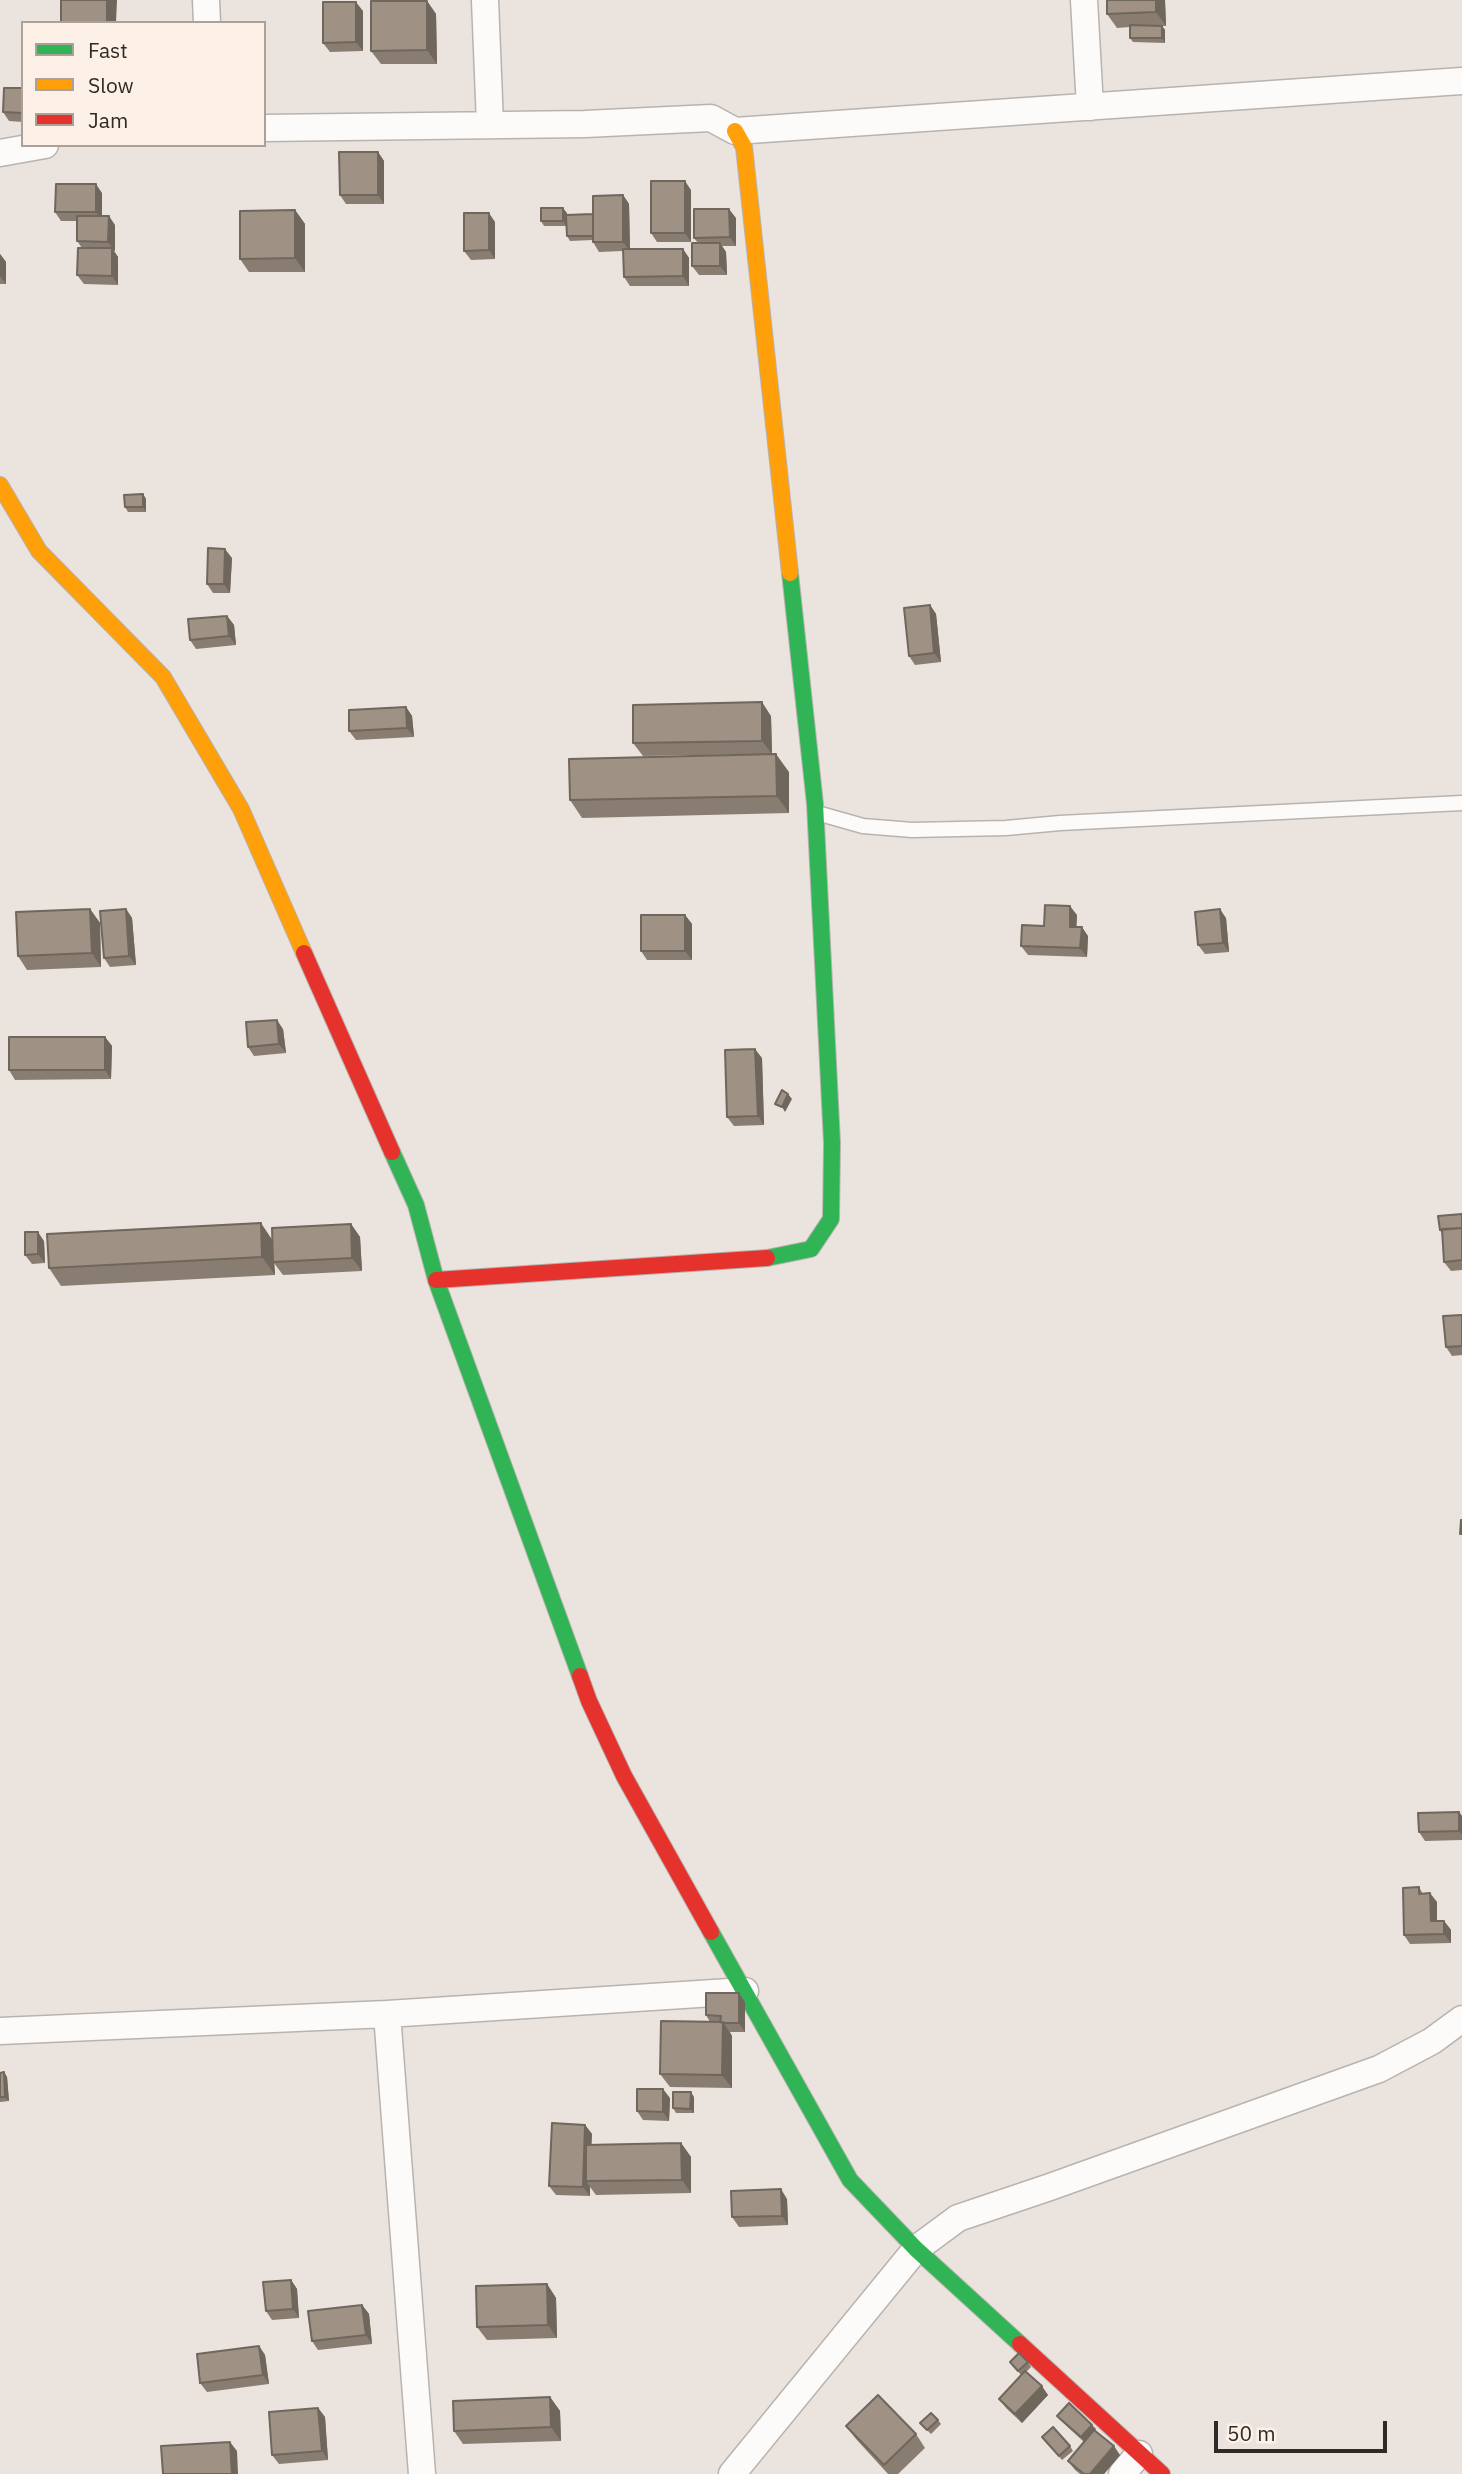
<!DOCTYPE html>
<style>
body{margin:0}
#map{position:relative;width:1462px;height:2474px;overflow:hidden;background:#ebe4de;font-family:"IBM Plex Sans",sans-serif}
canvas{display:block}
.legend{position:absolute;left:21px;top:21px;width:245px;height:126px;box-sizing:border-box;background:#fdf0e6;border:2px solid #aba19a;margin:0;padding:9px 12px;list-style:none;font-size:21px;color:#2f2a27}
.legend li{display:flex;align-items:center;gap:14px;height:35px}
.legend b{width:35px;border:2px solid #aba19a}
.scale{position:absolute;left:1214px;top:2421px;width:173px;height:32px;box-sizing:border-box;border:4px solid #2f2a27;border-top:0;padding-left:9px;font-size:21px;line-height:24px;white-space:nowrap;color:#2f2a27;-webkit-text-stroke:5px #fdf0e6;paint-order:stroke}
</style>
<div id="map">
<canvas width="1462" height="2474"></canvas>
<ul class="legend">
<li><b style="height:9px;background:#30b455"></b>Fast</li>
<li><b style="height:9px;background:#ff9f0a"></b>Slow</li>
<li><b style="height:9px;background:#e5322d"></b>Jam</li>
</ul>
<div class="scale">50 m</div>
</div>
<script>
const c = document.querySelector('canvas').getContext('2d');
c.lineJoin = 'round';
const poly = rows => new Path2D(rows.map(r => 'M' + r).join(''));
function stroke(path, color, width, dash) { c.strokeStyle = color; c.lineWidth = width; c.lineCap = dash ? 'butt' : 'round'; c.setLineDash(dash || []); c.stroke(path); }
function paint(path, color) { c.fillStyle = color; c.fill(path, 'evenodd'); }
const lane = poly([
 [817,813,863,826,912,830,1006,828,1060,823,1462,803]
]);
const street = poly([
 [206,0,207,23],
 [485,0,490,124],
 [1084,0,1090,107],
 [264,128,585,124,711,118,735,131,1462,81],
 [0,153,45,145],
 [387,2014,422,2474],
 [0,2031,387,2014,745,1991],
 [732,2474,916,2249,958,2218,1050,2187,1379,2069,1432,2041,1462,2019],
 [1122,2474,1139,2454]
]);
const fast = poly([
 [392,1152,416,1205,436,1280,580,1676],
 [767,1258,811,1249,831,1219,832,1143,815,804,790,573],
 [711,1932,850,2180,916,2249,1020,2344]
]);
const slow = poly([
 [735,131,744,147,790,573],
 [0,485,39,551,163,677,241,809,304,953]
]);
const jam = poly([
 [304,953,392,1152],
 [436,1280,767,1258],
 [580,1676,589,1701,624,1776,711,1932],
 [1020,2344,1162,2474]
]);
const wall = poly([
 [1165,0,1166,26,1162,26,1165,30,1165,43,1133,42,1130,38,1130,27,1117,28,1107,14],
 [427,1,436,14,437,64,381,64,371,51],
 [363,11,363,51,330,52,323,43],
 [23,88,23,122,9,121,3,112],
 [378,152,384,161,384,204,346,204,340,195],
 [691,190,691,242,657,242,651,233],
 [102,193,102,216,115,225,115,251,114,251,118,257,118,285,84,284,77,275,82,248,77,241,77,221,61,221,55,212],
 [623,195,629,204,630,249,683,249,689,258,689,286,630,286,624,277,623,251,599,252,593,242,593,240,570,241,567,236,566,226,544,226,541,221,567,213,567,215,593,215],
 [295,210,305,224,305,272,249,272,240,259],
 [736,218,736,246,722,246,726,252,727,275,699,275,692,266,698,243,694,238],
 [495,222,495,259,471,260,464,251],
 [0,254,6,262,6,284,0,284],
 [143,494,146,499,146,512,128,512,125,507],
 [232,558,230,593,213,593,207,584],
 [930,605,936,614,941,662,915,665,909,656],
 [227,616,234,625,236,645,196,649,190,640],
 [406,707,412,716,414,737,356,740,349,731],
 [771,716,772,754,643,756,633,743],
 [789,772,789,813,582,818,570,800],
 [90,909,100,923,101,967,27,970,18,956],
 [126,909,132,918,136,965,110,967,104,958],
 [685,915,692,924,692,960,647,960,641,951],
 [1077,915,1076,927,1088,936,1087,957,1028,955,1021,946,1044,926],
 [1226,918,1229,952,1205,954,1198,945],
 [283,1029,286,1053,254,1056,248,1047],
 [105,1037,112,1046,111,1079,15,1080,9,1070],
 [762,1058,764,1125,734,1126,727,1117],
 [1462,1214,1462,1270,1451,1271,1444,1262,1442,1234,1440,1230],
 [351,1224,360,1237,362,1271,283,1275,274,1263,275,1275,61,1286,49,1268,272,1240],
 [44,1241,45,1263,32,1264,25,1255],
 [1462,1315,1462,1355,1452,1356,1446,1347],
 [1459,1812,1462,1816,1462,1840,1425,1841,1419,1832],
 [1419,1887,1423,1894,1437,1902,1437,1921,1444,1921,1451,1930,1451,1943,1410,1944,1404,1935],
 [739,1993,745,2002,745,2032,730,2032,732,2036,732,2088,670,2087,660,2074,710,2022,706,2015],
 [4,2072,7,2077,9,2101,0,2102,0,2073],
 [694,2097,694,2113,676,2113,673,2108],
 [670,2098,669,2121,643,2120,637,2111],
 [585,2125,592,2134,591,2145,681,2143,691,2157,691,2193,596,2195,590,2187,590,2196,556,2195,549,2186],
 [787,2199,788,2225,739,2227,732,2217],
 [291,2280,297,2289,299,2318,272,2320,266,2311],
 [547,2284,556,2298,557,2338,487,2340,477,2327],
 [362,2305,369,2314,372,2344,318,2350,312,2341],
 [259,2346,265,2355,269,2384,207,2392,200,2383],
 [1010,2362,1028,2362,1031,2367,1026,2372,1048,2395,1022,2423,1006,2408,999,2399,1021,2375],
 [550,2397,560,2411,561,2441,463,2444,454,2431],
 [318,2408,325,2417,328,2460,279,2464,272,2455],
 [1057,2416,1096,2429,1095,2430,1120,2455,1104,2474,1080,2474,1075,2470,1068,2461,1084,2442,1060,2420],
 [938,2420,941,2424,931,2434,920,2423],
 [846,2426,916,2434,925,2448,898,2474,888,2474,856,2439],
 [1042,2437,1070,2446,1073,2451,1062,2460]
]);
const shadedWall = poly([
 [107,0,117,0,116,23,107,23],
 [1156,0,1165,0,1166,26,1156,12],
 [427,1,436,14,437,64,427,50],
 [356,2,363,11,363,51,356,42],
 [1162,26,1165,30,1165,43,1162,38],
 [378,152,384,161,384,204,378,195],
 [685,181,691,190,691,242,685,233],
 [96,184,102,193,102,222,96,212],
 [623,195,629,204,630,251,623,242],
 [563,208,567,213,566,226,563,221],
 [729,209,736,218,736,246,730,237],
 [295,210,305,224,305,272,295,258],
 [489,213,495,222,495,259,489,250],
 [109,216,115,225,115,251,108,242],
 [720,243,726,252,727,275,720,266],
 [112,248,118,257,118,285,112,276],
 [683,249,689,258,689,286,683,276],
 [0,254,6,262,6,284,0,276],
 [143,494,146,499,146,512,143,507],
 [225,549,232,558,230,593,224,584],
 [930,605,936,614,941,662,934,653],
 [227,616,234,625,236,645,229,636],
 [762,702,771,716,772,754,762,741],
 [406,707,412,716,414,737,407,728],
 [776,754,789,772,789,813,777,796],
 [1070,906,1077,915,1076,936,1070,927],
 [90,909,100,923,101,967,92,953],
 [126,909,132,918,136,965,129,956],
 [1220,909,1226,918,1229,952,1223,943],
 [685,915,692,924,692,960,685,951],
 [1082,927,1088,936,1087,957,1080,948],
 [277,1020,283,1029,286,1053,279,1044],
 [105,1037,112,1046,111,1079,105,1070],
 [755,1049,762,1058,764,1125,758,1116],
 [788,1094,792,1099,785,1112,782,1107],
 [261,1223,273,1241,275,1275,262,1257],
 [351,1224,360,1237,362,1271,352,1258],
 [38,1232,44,1241,45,1263,38,1254],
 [1459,1812,1462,1816,1462,1835,1459,1831],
 [1430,1893,1437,1902,1437,1930,1431,1921],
 [1444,1921,1451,1930,1451,1943,1444,1934],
 [739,1993,745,2002,745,2032,739,2023],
 [723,2022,732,2036,732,2088,722,2075],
 [4,2072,7,2077,9,2101,5,2097],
 [663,2089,670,2098,669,2121,663,2112],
 [691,2092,694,2097,694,2113,690,2109],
 [585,2125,592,2134,590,2181,586,2181,590,2187,590,2196,583,2187],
 [681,2143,691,2157,691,2193,682,2180],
 [781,2189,787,2199,788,2225,782,2216],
 [291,2280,297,2289,299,2318,293,2309],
 [547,2284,556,2298,557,2338,548,2325],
 [362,2305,369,2314,372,2344,366,2335],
 [259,2346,265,2355,269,2384,263,2375],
 [1042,2386,1048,2395,1022,2423,1015,2414],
 [550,2397,560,2411,561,2441,551,2427],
 [318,2408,325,2417,328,2460,322,2451],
 [1092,2425,1096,2429,1084,2442,1081,2437],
 [230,2442,237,2451,238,2474,232,2474],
 [1114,2446,1120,2455,1104,2474,1090,2474]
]);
const building = poly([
 [61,0,107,0,107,23,61,23,61,0],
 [1107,0,1156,0,1156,12,1107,14,1107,0],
 [371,1,427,1,427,50,371,51,371,1],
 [323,2,356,2,356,42,323,43,323,2],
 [1130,25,1162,26,1162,38,1130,38,1130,25],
 [4,88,23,88,23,113,3,112,4,88],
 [339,152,378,152,378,195,340,195,339,152],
 [651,181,685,181,685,233,651,233,651,181],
 [56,184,96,184,96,212,55,212,56,184],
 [623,195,623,242,593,242,593,196,623,195],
 [541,208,563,208,563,221,541,221,541,208],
 [694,209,729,209,730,237,694,238,694,209],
 [295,210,295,258,240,259,240,211,295,210],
 [464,213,489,213,489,250,464,251,464,213],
 [593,214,593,236,567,236,566,215,593,214],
 [77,216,109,216,108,242,77,241,77,216],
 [692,243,720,243,720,266,692,266,692,243],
 [78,248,112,248,112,276,77,275,78,248],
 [623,249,683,249,683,276,624,277,623,249],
 [143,494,143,507,125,507,124,495,143,494],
 [208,548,225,549,224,584,207,584,208,548],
 [930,605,934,653,909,656,904,608,930,605],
 [227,616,229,636,190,640,188,619,227,616],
 [762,702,762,741,633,743,633,705,762,702],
 [406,707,407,728,349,731,349,710,406,707],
 [776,754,777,796,570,800,569,759,776,754],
 [1045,905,1070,906,1070,927,1082,927,1080,948,1021,946,1022,925,1044,926,1045,905],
 [90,909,92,953,18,956,16,912,90,909],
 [126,909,129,956,104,958,100,911,126,909],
 [1220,909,1223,943,1198,945,1195,912,1220,909],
 [641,915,685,915,685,951,641,951,641,915],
 [277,1020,279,1044,248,1047,246,1022,277,1020],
 [9,1037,105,1037,105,1070,9,1070,9,1037],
 [755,1049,758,1116,727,1117,725,1050,755,1049],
 [782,1090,788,1094,782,1107,775,1104,782,1090],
 [1462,1214,1462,1228,1440,1230,1438,1216,1462,1214],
 [261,1223,262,1257,49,1268,47,1234,261,1223],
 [351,1224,352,1258,273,1262,272,1228,351,1224],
 [1462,1228,1462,1260,1444,1262,1442,1229,1462,1228],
 [25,1232,38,1232,38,1254,25,1255,25,1232],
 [1462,1315,1462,1346,1446,1347,1443,1316,1462,1315],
 [1461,1520,1462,1520,1462,1534,1460,1534,1461,1520],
 [1459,1812,1459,1831,1419,1832,1418,1813,1459,1812],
 [1419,1887,1419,1894,1430,1893,1431,1921,1444,1921,1444,1934,1404,1935,1403,1888,1419,1887],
 [706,1993,739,1993,739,2023,723,2023,720,2022,721,2016,706,2015,706,1993],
 [661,2021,723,2022,722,2075,660,2074,661,2021],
 [4,2072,5,2097,0,2097,0,2073,4,2072],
 [637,2089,663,2089,663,2112,637,2111,637,2089],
 [673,2092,691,2092,690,2109,673,2108,673,2092],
 [552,2123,585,2125,583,2187,549,2186,552,2123],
 [681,2143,682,2180,586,2181,586,2145,681,2143],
 [781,2189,782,2216,732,2217,731,2191,781,2189],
 [291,2280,293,2309,266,2311,263,2282,291,2280],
 [547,2284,548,2325,477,2327,476,2286,547,2284],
 [362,2305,366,2335,312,2341,308,2311,362,2305],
 [259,2346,263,2375,200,2383,197,2354,259,2346],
 [1019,2353,1028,2362,1018,2371,1010,2362,1019,2353],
 [1025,2371,1042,2386,1015,2414,999,2399,1025,2371],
 [878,2395,916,2434,884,2465,846,2426,878,2395],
 [550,2397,551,2427,454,2431,453,2401,550,2397],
 [1069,2403,1092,2425,1081,2437,1057,2416,1069,2403],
 [318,2408,322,2451,272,2455,269,2412,318,2408],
 [931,2413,938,2420,927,2430,920,2423,931,2413],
 [1053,2427,1070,2446,1059,2456,1042,2437,1053,2427],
 [1094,2430,1114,2446,1090,2474,1084,2474,1068,2461,1094,2430],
 [230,2442,232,2474,163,2474,161,2446,230,2442]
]);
stroke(lane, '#b8b3af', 17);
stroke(street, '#b8b3af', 29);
stroke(fast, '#b8b3af', 18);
stroke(slow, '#b8b3af', 18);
stroke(jam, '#b8b3af', 18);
stroke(lane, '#fcfbfa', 14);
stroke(street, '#fcfbfa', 26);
stroke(fast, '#30b455', 16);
stroke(slow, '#ff9f0a', 16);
stroke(jam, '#e5322d', 16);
paint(wall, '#897d72');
paint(shadedWall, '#6f665c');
paint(building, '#9f9184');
stroke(building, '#6f665c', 2);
</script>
